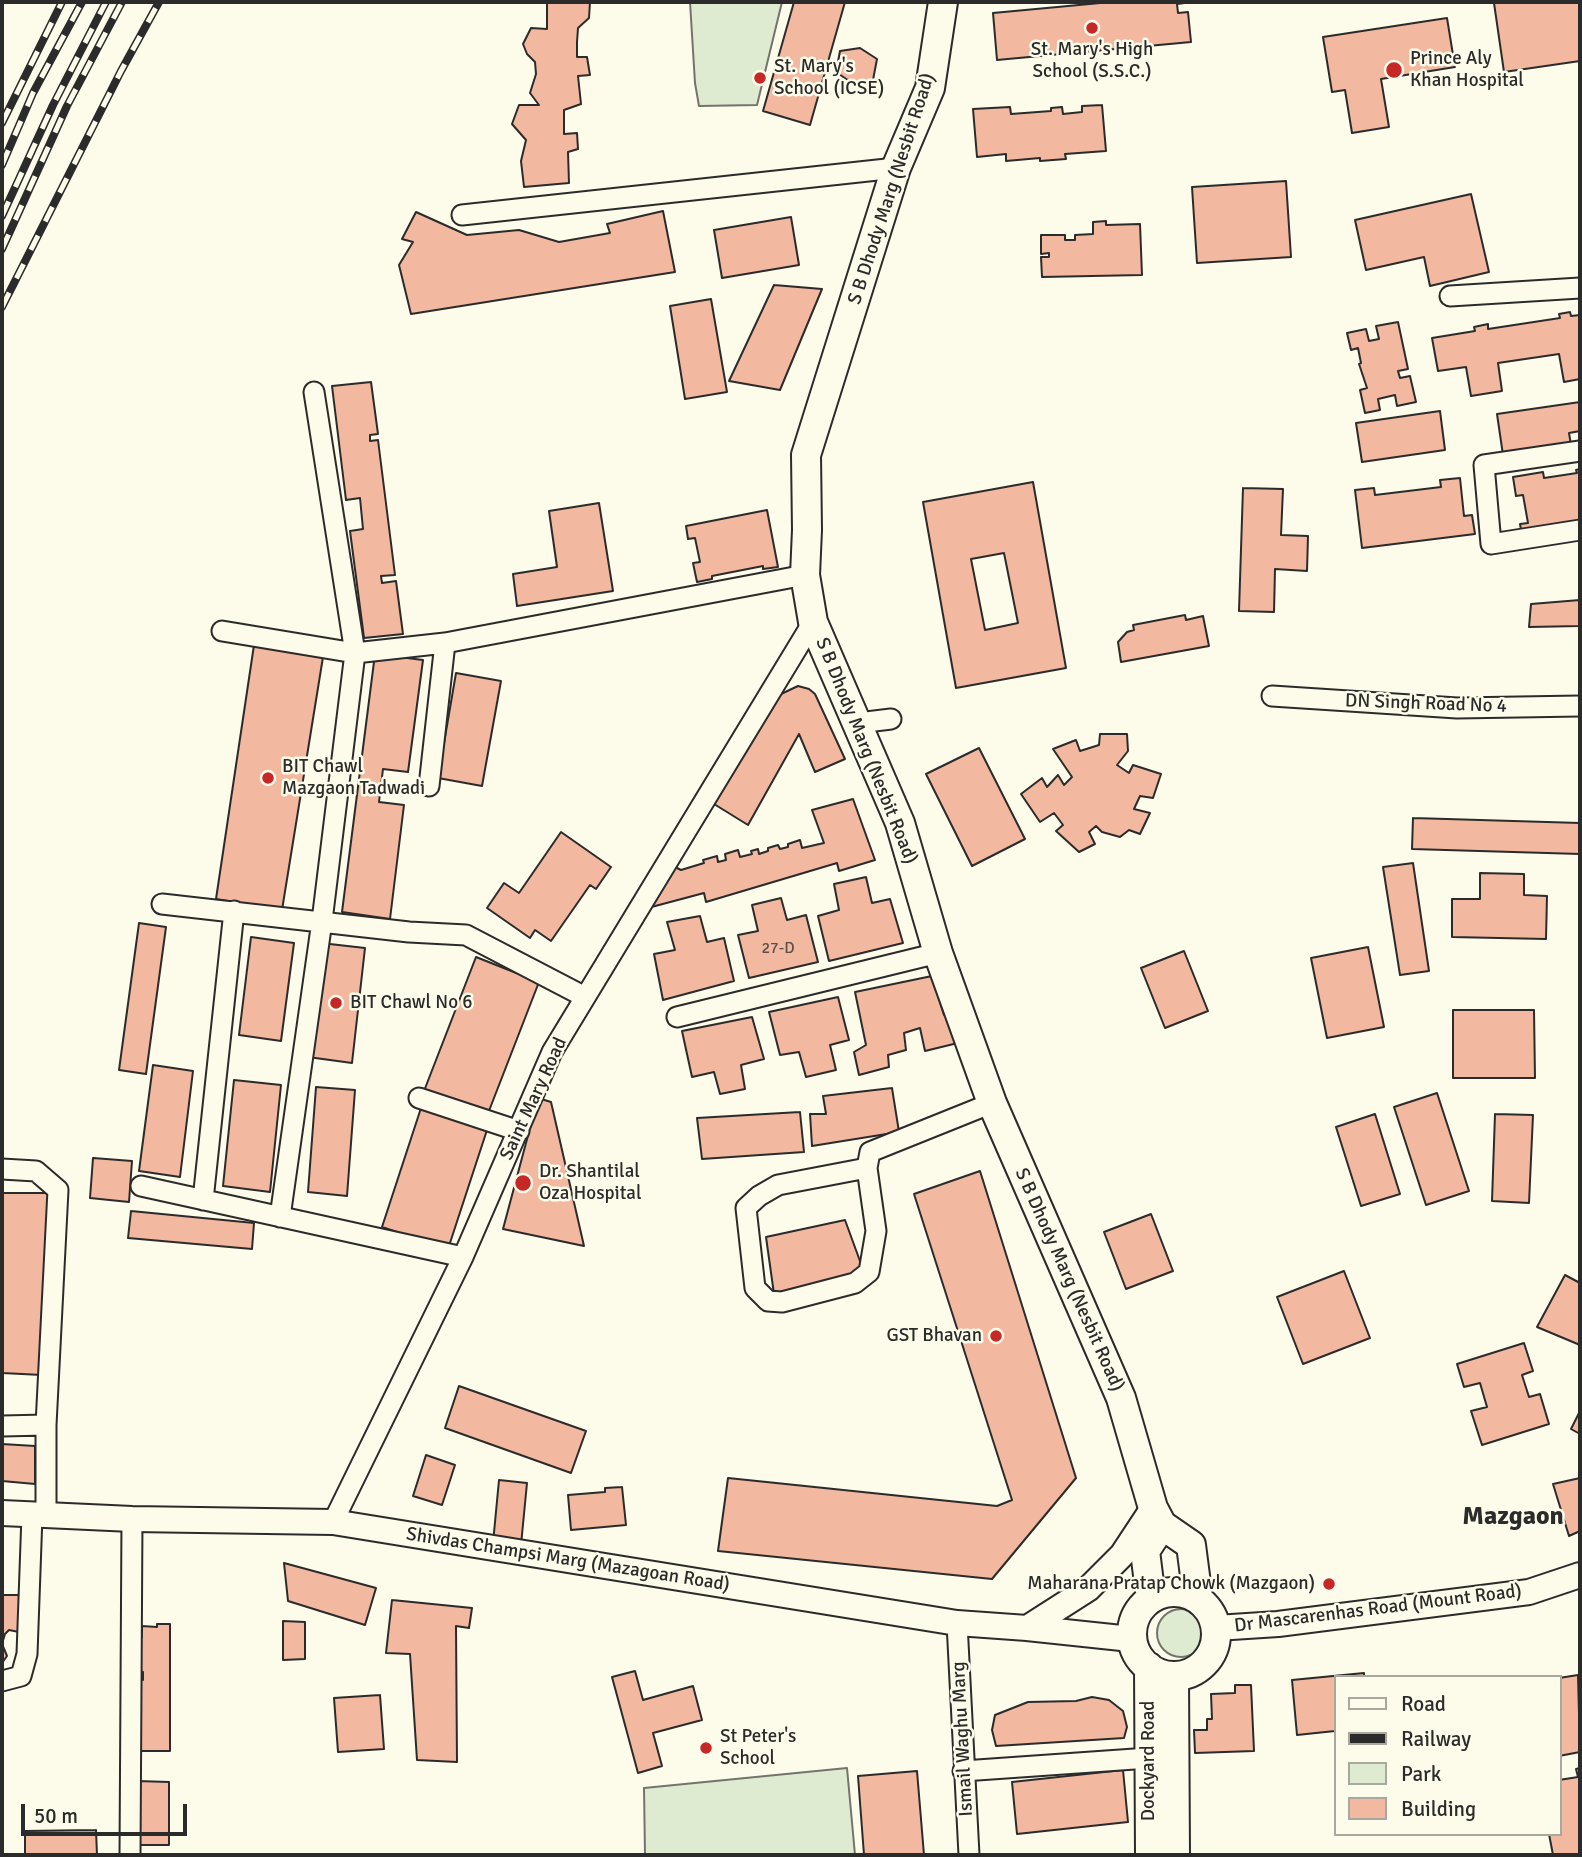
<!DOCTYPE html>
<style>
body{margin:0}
#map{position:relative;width:1582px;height:1857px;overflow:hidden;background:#fdfbea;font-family:Signika,sans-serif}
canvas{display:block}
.frame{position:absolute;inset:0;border:4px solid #2b2b2b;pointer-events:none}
.legend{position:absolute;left:1334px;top:1675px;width:228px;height:161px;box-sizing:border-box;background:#fdfbea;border:2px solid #a9a89e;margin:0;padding:9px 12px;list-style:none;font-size:21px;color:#2b2b2b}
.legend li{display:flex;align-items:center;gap:14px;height:35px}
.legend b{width:35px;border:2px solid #a9a89e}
.scale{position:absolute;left:21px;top:1804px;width:166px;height:32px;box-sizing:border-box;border:4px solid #2b2b2b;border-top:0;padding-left:9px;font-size:21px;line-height:24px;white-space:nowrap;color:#2b2b2b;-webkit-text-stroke:5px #fdfbea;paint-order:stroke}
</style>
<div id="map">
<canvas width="1582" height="1857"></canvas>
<div class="frame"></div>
<ul class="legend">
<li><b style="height:9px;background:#fdfbea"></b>Road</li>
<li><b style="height:9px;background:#2b2b2b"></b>Railway</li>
<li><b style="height:19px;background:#deebd1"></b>Park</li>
<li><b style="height:19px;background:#f2b8a0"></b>Building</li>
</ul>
<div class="scale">50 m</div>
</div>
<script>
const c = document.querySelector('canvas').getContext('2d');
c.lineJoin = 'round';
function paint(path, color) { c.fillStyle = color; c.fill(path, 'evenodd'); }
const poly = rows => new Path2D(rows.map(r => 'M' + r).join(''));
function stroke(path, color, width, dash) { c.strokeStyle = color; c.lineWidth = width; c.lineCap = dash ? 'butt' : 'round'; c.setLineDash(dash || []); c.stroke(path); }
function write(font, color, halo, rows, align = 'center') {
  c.font = font + ' Signika,sans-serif'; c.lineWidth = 5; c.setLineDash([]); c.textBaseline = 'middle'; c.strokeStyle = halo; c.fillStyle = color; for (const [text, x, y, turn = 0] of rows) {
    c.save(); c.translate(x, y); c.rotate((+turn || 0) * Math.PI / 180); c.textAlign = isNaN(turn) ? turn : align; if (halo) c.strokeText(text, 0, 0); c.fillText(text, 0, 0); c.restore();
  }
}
const green = poly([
 [690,2,782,2,757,105,699,106,695,83,690,2],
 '1157 1633a24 24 0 1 1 48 0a24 24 0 1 1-48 0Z',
 [847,1768,855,1855,645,1855,644,1788,847,1768]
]);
const building = poly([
 [547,2,590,2,589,18,578,28,577,42,577,57,587,57,590,75,578,76,581,104,564,110,564,134,577,133,578,149,568,152,569,183,524,187,521,161,526,140,512,124,519,105,539,105,530,93,536,74,535,62,527,54,523,44,531,28,547,29,547,2],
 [794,2,845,2,810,125,763,111,794,2],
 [1111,2,1192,2,1177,4,1178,13,1188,12,1191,42,997,60,993,13,1111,2],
 [1499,2,1580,2,1580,61,1504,72,1494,3,1499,2],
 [1447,18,1455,67,1381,79,1389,127,1352,133,1345,90,1332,92,1323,37,1447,18],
 [860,48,877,59,873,80,852,83,836,72,840,51,860,48],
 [1102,105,1106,151,1065,154,1066,159,1040,161,1040,158,1006,161,1006,154,977,157,973,109,1010,107,1011,114,1051,111,1051,108,1062,107,1063,114,1082,112,1082,106,1102,105],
 [1286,181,1291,257,1197,263,1192,187,1286,181],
 [1471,194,1489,272,1430,286,1424,257,1366,270,1355,220,1471,194],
 [663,211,675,272,411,314,399,265,413,242,402,239,416,212,467,235,519,230,559,242,610,233,607,224,663,211],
 [791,217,799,265,722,278,714,230,791,217],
 [1106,221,1106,225,1140,224,1142,275,1042,277,1041,257,1049,257,1049,253,1041,254,1041,235,1065,235,1065,240,1075,240,1075,235,1093,234,1093,222,1106,221],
 [774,285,822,289,780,390,729,381,774,285],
 [711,299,727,392,685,399,670,306,711,299],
 [1570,312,1571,316,1580,315,1580,379,1564,382,1559,354,1498,363,1502,391,1471,396,1466,367,1438,371,1432,338,1475,331,1474,327,1488,324,1488,329,1560,318,1559,314,1570,312],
 [1398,322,1408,369,1398,371,1400,378,1410,376,1416,402,1397,406,1395,395,1378,399,1380,410,1365,413,1360,390,1367,388,1359,364,1361,363,1358,348,1351,350,1347,333,1366,329,1369,341,1379,339,1376,326,1398,322],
 [371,382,378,434,370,435,370,441,378,440,395,575,381,576,382,583,396,581,403,634,364,638,350,531,363,529,360,498,346,500,332,386,371,382],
 [1580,402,1580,431,1569,433,1571,445,1503,455,1497,414,1580,402],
 [1440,411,1445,450,1362,462,1356,423,1440,411],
 [1580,469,1580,534,1524,546,1520,524,1528,523,1523,495,1516,496,1513,477,1543,472,1544,478,1577,473,1576,470,1580,469],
 [1460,478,1464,516,1472,515,1475,534,1362,548,1355,490,1374,488,1375,495,1441,487,1440,480,1460,478],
 [1033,482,1066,668,956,688,923,502,1033,482],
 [1004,553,1018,623,985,630,971,559,1004,553],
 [1243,488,1283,489,1281,535,1308,536,1307,571,1275,569,1274,612,1239,611,1243,488],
 [599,503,613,591,517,606,513,574,557,567,549,511,599,503],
 [767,510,778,567,763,569,763,566,712,576,712,579,697,582,693,563,700,562,695,538,688,539,686,526,767,510],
 [1580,600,1580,626,1529,627,1531,604,1580,600],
 [1185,615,1186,620,1203,616,1209,646,1121,662,1118,642,1127,632,1134,630,1133,625,1185,615],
 [254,645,323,657,282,910,216,899,254,645],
 [375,654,423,660,408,772,383,769,379,802,404,805,390,919,342,912,375,654],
 [456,673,501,681,482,786,438,778,456,673],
 [798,686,809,689,815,694,845,759,815,772,799,734,748,825,714,804,781,694,798,686],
 [1100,734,1127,734,1128,751,1117,765,1129,773,1133,765,1161,774,1153,798,1140,796,1134,809,1150,813,1140,834,1129,830,1120,837,1102,832,1096,826,1089,832,1095,844,1079,852,1056,831,1063,825,1054,813,1040,822,1021,794,1042,778,1047,787,1058,775,1064,785,1072,777,1053,749,1076,740,1080,751,1099,745,1100,734],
 [979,748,1025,839,972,866,926,774,979,748],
 [853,799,875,860,839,871,837,863,706,902,704,893,644,909,673,866,681,870,704,863,703,860,717,856,718,862,726,860,725,854,738,850,740,857,752,854,751,851,758,849,759,854,768,851,768,848,778,845,780,849,788,847,788,844,800,840,802,848,824,843,812,810,853,799],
 [1413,818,1580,823,1580,854,1412,849,1413,818],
 [561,832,611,867,596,889,590,885,551,941,535,930,530,938,487,908,504,883,519,893,561,832],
 [1413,863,1429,971,1400,975,1383,867,1413,863],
 [1480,873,1524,874,1524,895,1547,896,1546,939,1452,937,1452,899,1480,899,1480,873],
 [866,877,872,903,890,899,903,943,829,961,818,916,839,910,834,884,866,877],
 [781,898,787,920,806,915,818,962,749,978,738,935,758,931,752,905,781,898],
 [700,916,707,942,724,938,734,981,663,1000,654,954,675,950,667,922,700,916],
 [139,923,166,927,146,1074,119,1070,139,923],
 [251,937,294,943,281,1041,239,1035,251,937],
 [321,943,365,948,352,1063,308,1057,321,943],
 [1368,947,1384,1027,1327,1038,1311,958,1368,947],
 [1184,951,1208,1011,1165,1028,1141,968,1184,951],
 [476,957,539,982,487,1116,424,1091,476,957],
 [932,976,944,1015,958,1013,966,1041,925,1051,920,1028,904,1033,906,1050,888,1055,889,1067,859,1075,854,1052,866,1045,855,992,932,976],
 [838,997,849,1040,830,1045,836,1070,806,1077,799,1052,780,1055,769,1012,838,997],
 [1453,1010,1534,1010,1535,1078,1453,1078,1453,1010],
 [752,1017,764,1059,741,1065,745,1089,720,1094,714,1072,692,1077,682,1031,752,1017],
 [153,1065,193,1071,180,1177,139,1171,153,1065],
 [234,1080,281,1085,270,1192,223,1186,234,1080],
 [316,1087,355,1090,347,1196,308,1192,316,1087],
 [892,1088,899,1132,812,1146,810,1114,826,1114,823,1096,892,1088],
 [1437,1093,1469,1191,1426,1205,1394,1107,1437,1093],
 [538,1098,551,1102,584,1246,503,1229,538,1098],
 [421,1108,487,1130,448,1249,382,1227,421,1108],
 [800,1112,804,1152,702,1159,697,1118,800,1112],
 [1375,1114,1400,1194,1361,1206,1336,1127,1375,1114],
 [1495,1114,1533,1115,1529,1203,1492,1201,1495,1114],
 [93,1158,132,1161,129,1202,90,1198,93,1158],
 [980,1171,1076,1478,992,1579,718,1551,728,1478,997,1506,1012,1500,914,1194,980,1171],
 [2,1193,49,1193,42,1375,2,1373,2,1193],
 [131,1211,254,1223,252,1249,128,1238,131,1211],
 [1151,1214,1173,1271,1126,1289,1104,1232,1151,1214],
 [845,1220,864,1272,774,1294,766,1237,845,1220],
 [1344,1271,1370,1338,1303,1364,1277,1297,1344,1271],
 [1565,1275,1580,1283,1580,1345,1537,1327,1565,1275],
 [1524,1343,1533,1371,1522,1375,1529,1397,1540,1394,1549,1424,1482,1445,1471,1411,1487,1407,1480,1383,1464,1387,1457,1364,1524,1343],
 [459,1386,586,1431,571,1473,445,1428,459,1386],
 [1580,1411,1580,1434,1571,1429,1580,1411],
 [2,1444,35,1446,35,1484,2,1481,2,1444],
 [426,1455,455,1465,442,1505,413,1496,426,1455],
 [1580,1478,1580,1531,1569,1536,1553,1484,1580,1478],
 [499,1480,527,1483,521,1545,493,1543,499,1480],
 [622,1487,626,1525,571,1530,568,1495,605,1492,605,1488,622,1487],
 [284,1563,376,1588,365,1625,288,1601,284,1563],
 [2,1595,20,1595,19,1632,9,1630,5,1634,2,1644,7,1656,2,1663,2,1595],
 [392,1600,472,1608,469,1628,456,1626,457,1762,417,1760,410,1654,386,1653,392,1600],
 [283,1621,305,1622,305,1659,283,1660,283,1621],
 [157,1624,170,1624,170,1751,138,1751,138,1680,143,1680,143,1672,138,1671,138,1637,142,1637,142,1626,157,1627,157,1624],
 [635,1671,643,1700,693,1686,702,1720,653,1733,662,1766,638,1773,612,1677,635,1671],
 [1364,1673,1364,1677,1335,1677,1335,1731,1297,1735,1292,1680,1364,1673],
 [1578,1675,1580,1752,1559,1756,1559,1678,1578,1675],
 [1235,1685,1251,1685,1254,1751,1195,1753,1194,1730,1207,1730,1207,1719,1212,1719,1211,1694,1235,1693,1235,1685],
 [380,1695,384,1749,338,1752,334,1698,380,1695],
 [1092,1697,1109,1700,1123,1711,1127,1727,1124,1738,996,1746,992,1730,995,1715,1028,1702,1076,1701,1092,1697],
 [1580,1768,1580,1855,1553,1855,1549,1834,1559,1834,1559,1780,1578,1777,1576,1769,1580,1768],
 [1123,1770,1128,1822,1017,1834,1012,1782,1123,1770],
 [917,1771,924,1855,864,1855,858,1776,917,1771],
 [137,1781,169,1782,169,1845,137,1845,137,1781],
 [96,1830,97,1855,25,1855,25,1831,96,1830]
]);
const minor = poly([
 [462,215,896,168],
 [1450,296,1580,288],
 [1580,451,1484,465,1491,544,1580,530],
 [222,631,355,653,445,643,805,575],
 [1272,696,1457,708,1580,706],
 [858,723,891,719],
 [429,786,445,643],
 [162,904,409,932,466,935,585,997],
 [677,1017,938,953],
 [419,1098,519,1131],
 [867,1168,778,1185,759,1196,746,1208,755,1288,768,1301,782,1302,855,1283,869,1272,876,1231,867,1168,870,1152,992,1103],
 [2,1169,36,1171,58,1190,46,1425,46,1515],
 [141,1186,463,1257],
 [203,1200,234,911],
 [280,1217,322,921,355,653,314,392],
 [2,1426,46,1425],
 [333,1522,463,1257,552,1052,813,622],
 [957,1623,969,1855],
 [2,1681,21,1676,27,1654,32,1515],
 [963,1771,1149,1758],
 [130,1855,132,1519]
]);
const tertiary = poly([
 [2,1513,132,1519,333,1522,957,1623,1027,1628,1131,1639],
 [1027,1628,1088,1589,1122,1555,1153,1508],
 [1216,1628,1278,1624,1529,1592,1580,1575]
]);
const secondary = poly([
 [943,2,930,88,896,168,806,455,807,530,805,575,813,622,900,823,938,953,992,1103,1121,1398,1153,1508,1162,1525,1191,1545,1198,1599],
 '1132 1634a42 42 0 1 1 84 0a42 42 0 1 1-84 0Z',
 [1151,1599,1145,1551,1162,1525],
 [1149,1667,1150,1855],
 [1174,1676,1175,1855]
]);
const rail = poly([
 [2,123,62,2],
 [2,165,33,93,82,2],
 [2,216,53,105,106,2],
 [2,249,67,106,122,2],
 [2,307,121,71,159,2]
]);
const markers = [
 [1092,28,7,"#c62828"],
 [1394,70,9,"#c62828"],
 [760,78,7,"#c62828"],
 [268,778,7,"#c62828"],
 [336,1003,7,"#c62828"],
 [523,1183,9,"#c62828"],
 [996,1336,7,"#c62828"],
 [1329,1584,7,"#c62828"],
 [706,1748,7,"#c62828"]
];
const numberNames = [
 ["27-D",778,949]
];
const poiNames = [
 ["St. Mary's High",1092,50,"center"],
 ["School (S.S.C.)",1092,72,"center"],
 ["Prince Aly",1410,59],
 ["Khan Hospital",1410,81],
 ["St. Mary's",774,67],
 ["School (ICSE)",774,89],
 ["BIT Chawl",282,767],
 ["Mazgaon Tadwadi",282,789],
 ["BIT Chawl No 6",350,1003],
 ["Dr. Shantilal",539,1172],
 ["Oza Hospital",539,1194],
 ["GST Bhavan",982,1336,"right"],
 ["Maharana Pratap Chowk (Mazgaon)",1315,1584,"right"],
 ["St Peter's",720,1737],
 ["School",720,1759]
];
const streetNames = [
 ["S B Dhody Marg (Nesbit Road)",892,189,-72],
 ["DN Singh Road No 4",1426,704,2],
 ["S B Dhody Marg (Nesbit Road)",866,751,68],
 ["Saint Mary Road",534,1099,-65],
 ["S B Dhody Marg (Nesbit Road)",1069,1280,66],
 ["Shivdas Champsi Marg (Mazagoan Road)",568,1560,9],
 ["Dr Mascarenhas Road (Mount Road)",1378,1609,-7],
 ["Ismail Waghu Marg",963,1739,-93],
 ["Dockyard Road",1149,1761,-90]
];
const districtNames = [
 ["Mazgaon",1513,1517]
];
paint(green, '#deebd1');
stroke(green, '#74746e', 2);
paint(building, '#f2b8a0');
stroke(building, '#2b2b2b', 2);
stroke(minor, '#2b2b2b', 23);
stroke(tertiary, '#2b2b2b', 28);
stroke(secondary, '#2b2b2b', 32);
stroke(minor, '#fdfbea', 19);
stroke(tertiary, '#fdfbea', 24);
stroke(secondary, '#fdfbea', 28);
stroke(rail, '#2b2b2b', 8);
stroke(rail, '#fdfbea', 5, [16]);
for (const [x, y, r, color] of markers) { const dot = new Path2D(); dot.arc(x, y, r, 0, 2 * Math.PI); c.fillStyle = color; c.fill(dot); stroke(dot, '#fdfbea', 2.5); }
write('16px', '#5d4e48', null, numberNames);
write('19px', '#2b2b2b', '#fdfbea', poiNames, 'left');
write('19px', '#2b2b2b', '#fdfbea', streetNames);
write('bold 26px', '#2b2b2b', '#fdfbea', districtNames);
</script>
